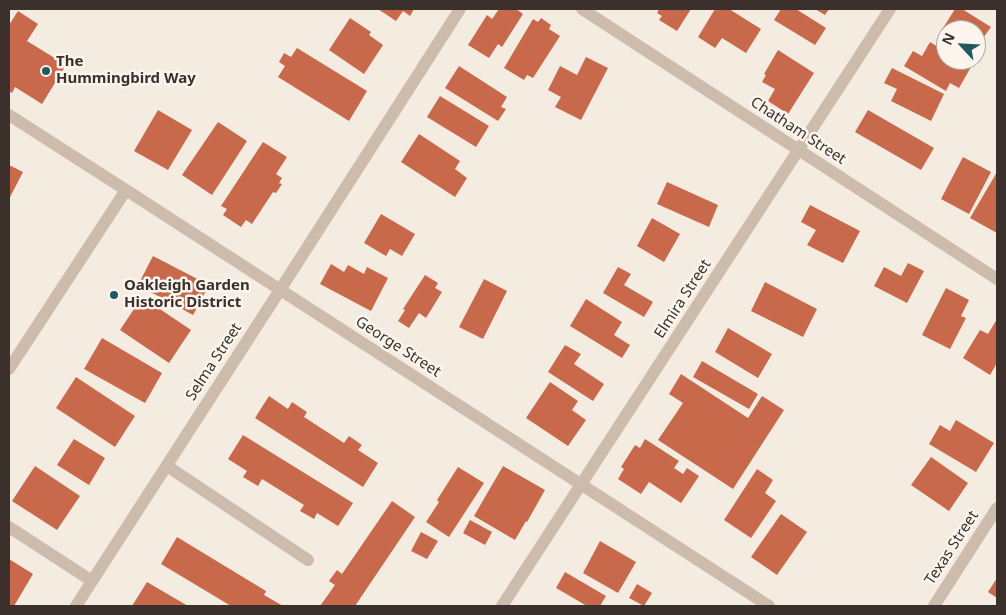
<!DOCTYPE html>
<style>
body{margin:0}
#map{position:relative;width:1006px;height:615px;overflow:hidden;background:#f4ebe1;font-family:"Noto Sans",sans-serif}
canvas{display:block}
.frame{position:absolute;inset:0;border:10px solid #3b302b;pointer-events:none}
.north{position:absolute;left:936px;top:20px;width:50px;height:50px;box-sizing:border-box;background:#fbf5ee;border:1px solid #aea6a0;border-radius:50%;rotate:295deg;font-size:14px;font-weight:700;line-height:20px;text-align:center;color:#3b302b}
.north::after{content:'';display:block;margin:auto;width:18px;height:22px;background:#1f5a5e;clip-path:polygon(50% 0,100% 100%,50% 72%,0 100%)}
</style>
<div id="map">
<canvas width="1006" height="615"></canvas>
<div class="frame"></div>
<div class="north">N</div>
</div>
<script>
const c = document.querySelector('canvas').getContext('2d');
c.lineJoin = 'round';
function paint(path, color) { c.fillStyle = color; c.fill(path, 'evenodd'); }
const poly = rows => new Path2D(rows.map(r => 'M' + r).join(''));
function stroke(path, color, width, dash) { c.strokeStyle = color; c.lineWidth = width; c.lineCap = dash ? 'butt' : 'round'; c.setLineDash(dash || []); c.stroke(path); }
function write(font, color, halo, rows, align = 'center') {
  c.font = font + ' "Noto Sans",sans-serif'; c.lineWidth = 5; c.setLineDash([]); c.textBaseline = 'middle'; c.strokeStyle = halo; c.fillStyle = color; for (const [text, x, y, turn = 0] of rows) {
    c.save(); c.translate(x, y); c.rotate((+turn || 0) * Math.PI / 180); c.textAlign = isNaN(turn) ? turn : align; if (halo) c.strokeText(text, 0, 0); c.fillText(text, 0, 0); c.restore();
  }
}
const building = poly([
 [378,9,414,9,410,16,403,11,396,21],
 [499,9,516,9,523,14,502,47,498,44,489,58,468,45,487,15,492,19],
 [659,9,691,9,677,31,659,20,662,16,657,13],
 [715,9,729,9,761,29,746,53,722,38,715,48,698,37],
 [781,9,796,9,826,28,815,45,774,20],
 [815,9,829,9,825,15],
 [955,9,962,9,991,27,983,38,978,35,976,38,976,30,945,30,943,28],
 [18,11,38,24,27,41,66,65,42,104,15,87,12,93,9,91,9,25],
 [350,18,371,32,369,35,383,45,364,74,329,50],
 [541,18,551,25,549,29,560,36,533,78,527,75,524,80,504,68,533,19,538,22],
 [930,42,946,52,946,60,960,60,971,67,959,88,950,83,946,91,904,66,913,51,922,56],
 [297,48,367,91,349,121,278,77,285,66,279,62,284,53,291,57],
 [778,50,814,73,788,114,768,101,775,89,762,82,766,75,764,74],
 [586,57,608,68,581,120,555,107,561,97,548,90,560,66,577,75],
 [459,66,507,97,501,107,506,109,498,121,445,88],
 [892,68,944,94,931,121,891,101,897,89,884,83],
 [440,96,489,126,476,147,427,117],
 [158,110,192,130,168,170,134,151],
 [868,110,934,148,921,170,855,132],
 [218,122,247,141,212,195,182,175],
 [419,134,460,161,455,169,467,178,455,197,401,162],
 [263,142,287,157,276,174,282,178,279,183,282,184,276,193,273,192,252,224,246,220,241,227,223,215,227,209,221,206],
 [963,157,991,172,969,214,941,199],
 [9,165,23,172,9,199],
 [997,172,997,233,970,218],
 [667,182,718,205,709,227,657,204],
 [810,205,860,231,843,263,807,245,816,230,801,222],
 [381,214,415,234,402,256,390,249,386,256,364,243],
 [652,218,680,234,664,262,637,246],
 [153,256,209,285,193,315,138,285],
 [908,263,924,271,907,303,874,286,884,267,901,276],
 [331,264,344,272,348,265,364,274,367,267,388,278,371,311,320,284],
 [618,267,631,274,624,285,653,302,644,317,603,293],
 [425,275,438,283,435,288,442,292,426,318,419,313,409,328,398,321,405,310,403,309],
 [484,279,507,291,483,339,459,327],
 [765,282,817,309,803,337,751,311],
 [946,288,969,300,961,316,966,318,950,349,922,335],
 [142,297,191,330,169,363,120,330],
 [586,299,622,322,614,335,630,345,622,358,570,326],
 [997,319,997,363,990,375,963,358,980,330,988,334],
 [728,328,772,354,758,378,715,352],
 [102,338,162,373,145,403,84,369],
 [565,345,581,354,574,364,604,384,593,401,548,372],
 [702,361,758,394,749,409,693,377],
 [681,374,748,418,762,396,784,410,733,489,658,440,683,403,669,394],
 [76,377,135,416,115,447,56,408],
 [550,382,578,401,572,410,586,420,568,446,526,418],
 [269,396,288,409,292,402,307,412,304,417,344,443,349,436,362,445,358,450,378,463,363,487,255,418],
 [956,420,994,443,976,472,929,444,940,425,950,431],
 [243,435,353,503,338,526,317,513,314,519,300,511,304,505,262,479,258,486,243,477,247,471,228,459],
 [74,439,105,458,89,485,57,465],
 [645,439,679,461,674,468,683,474,687,468,699,476,681,503,649,482,641,494,618,479,624,469,621,467,635,445,640,448],
 [931,457,968,483,949,511,911,485],
 [35,466,80,496,57,530,12,501],
 [503,466,545,490,527,522,526,521,515,540,474,516],
 [458,467,484,483,449,537,426,522,439,502,437,500],
 [757,469,773,480,765,493,776,501,751,538,724,520],
 [392,501,415,517,355,606,320,606,335,585,329,581,337,570,342,574],
 [781,514,807,532,777,575,751,557],
 [470,520,492,532,485,545,463,533],
 [421,532,438,541,427,559,411,551],
 [177,537,266,591,264,595,283,606,231,606,161,564],
 [600,541,636,562,618,593,583,573],
 [9,559,33,574,14,606,9,605],
 [565,572,606,596,600,606,587,606,556,588],
 [997,578,997,598,988,592],
 [147,582,188,606,132,606],
 [637,584,652,593,644,606,629,598]
]);
const minor = poly([
 [582,9,997,279],
 [9,115,126,190,769,606],
 [9,369,126,190],
 [167,466,308,560],
 [9,527,92,581],
 [76,606,280,290,460,9],
 [502,606,890,9],
 [934,606,997,508]
]);
const markers = [
 [46,71,5,"#1f5a5e"],
 [114,295,5,"#1f5a5e"]
];
const poiNames = [
 ["The",56,62],
 ["Hummingbird Way",56,79],
 ["Oakleigh Garden",124,286],
 ["Historic District",124,303]
];
const streetNames = [
 ["Chatham Street",798,131,33],
 ["Elmira Street",683,299,-57],
 ["George Street",398,347,33],
 ["Selma Street",214,362,-57],
 ["Texas Street",952,548,-57]
];
paint(building, '#c8694b');
stroke(minor, '#cdbbac', 12);
for (const [x, y, r, color] of markers) { const dot = new Path2D(); dot.arc(x, y, r, 0, 2 * Math.PI); c.fillStyle = color; c.fill(dot); stroke(dot, '#fbf5ee', 2); }
write('bold 15px', '#3b302b', '#fbf5ee', poiNames, 'left');
write('15px', '#3b302b', '#fbf5ee', streetNames);
</script>
